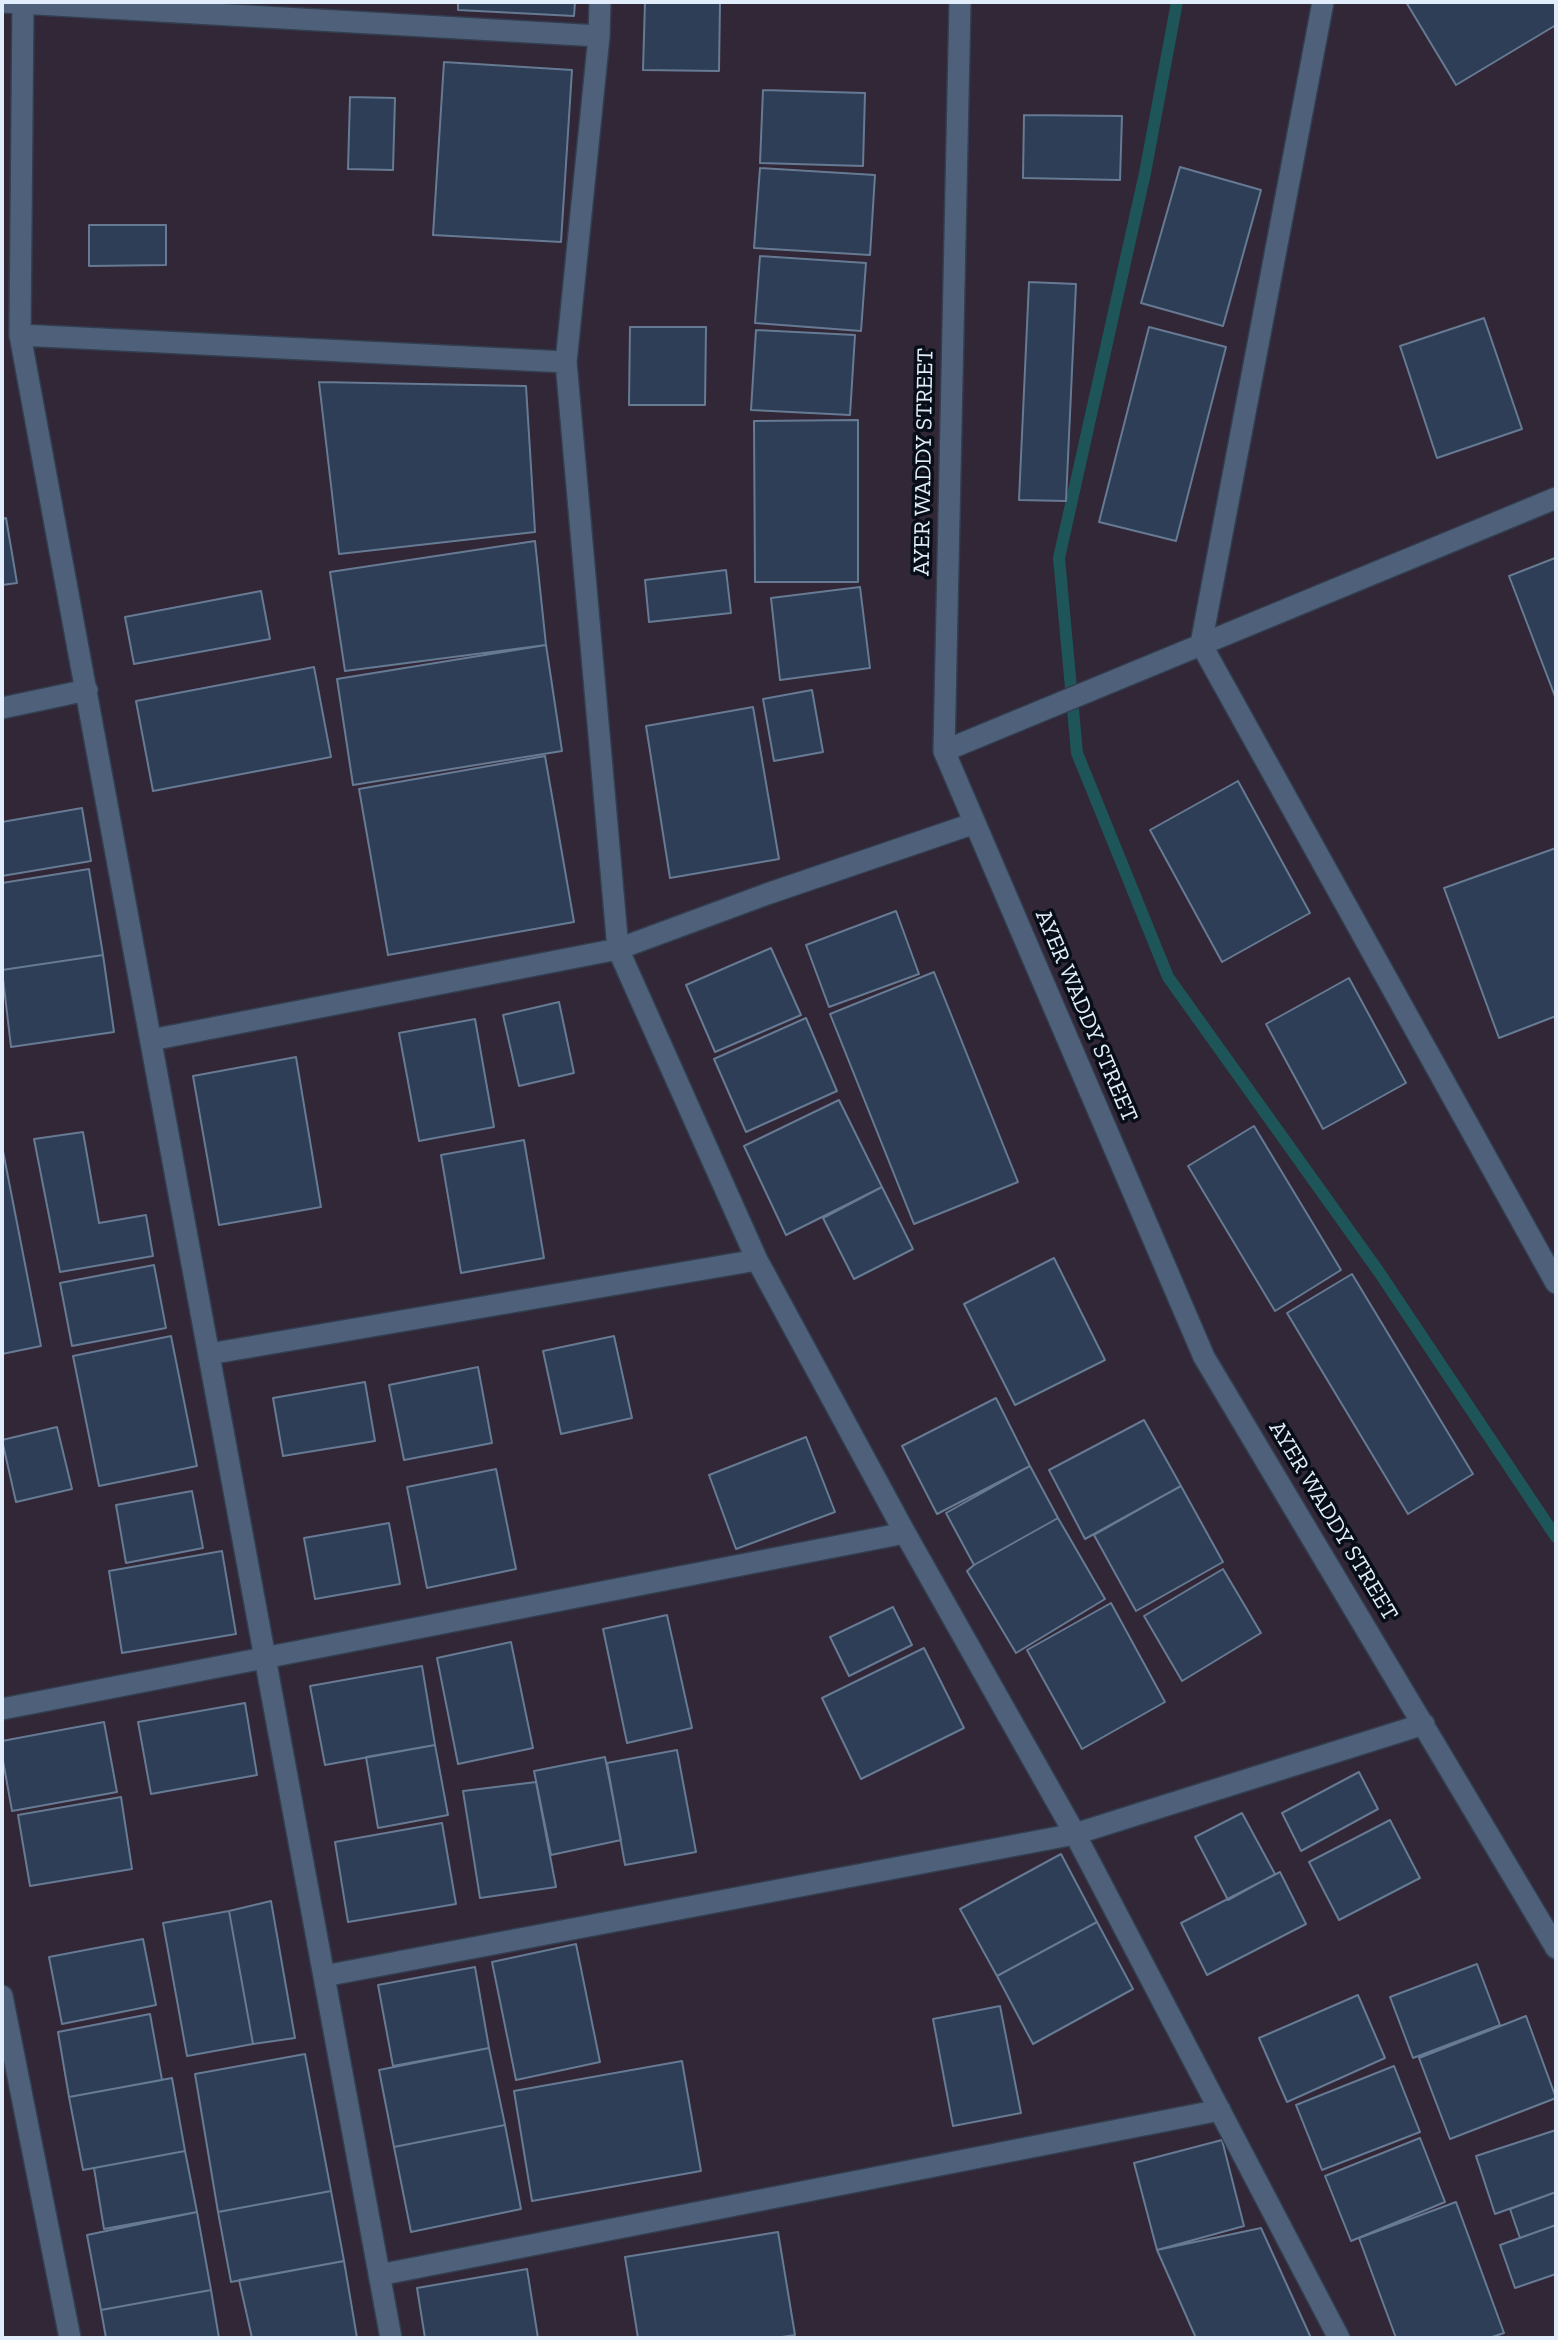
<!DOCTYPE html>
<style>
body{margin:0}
#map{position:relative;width:1558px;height:2340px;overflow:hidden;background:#15253a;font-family:"Zilla Slab",serif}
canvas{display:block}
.frame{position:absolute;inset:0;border:4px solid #e2edfc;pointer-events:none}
</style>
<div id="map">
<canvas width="1558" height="2340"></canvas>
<div class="frame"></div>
</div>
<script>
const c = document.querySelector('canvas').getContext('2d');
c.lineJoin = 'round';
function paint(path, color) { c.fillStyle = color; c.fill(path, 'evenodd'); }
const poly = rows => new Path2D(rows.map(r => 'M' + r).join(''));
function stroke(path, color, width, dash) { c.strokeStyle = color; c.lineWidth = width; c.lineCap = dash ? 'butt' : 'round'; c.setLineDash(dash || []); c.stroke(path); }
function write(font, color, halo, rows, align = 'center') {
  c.font = font + ' "Zilla Slab",serif'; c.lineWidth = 7; c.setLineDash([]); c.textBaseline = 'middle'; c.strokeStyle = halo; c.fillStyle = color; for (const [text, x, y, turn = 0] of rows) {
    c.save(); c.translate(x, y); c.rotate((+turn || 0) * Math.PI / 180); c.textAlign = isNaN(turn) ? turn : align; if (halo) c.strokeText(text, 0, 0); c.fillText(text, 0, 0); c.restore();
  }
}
const industrial = poly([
 [2,2,1556,2,1556,2338,2,2338]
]);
const stream = poly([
 [1177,2,1145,173,1059,558,1077,753,1168,977,1379,1272,1556,1537]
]);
const building = poly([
 [458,2,575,2,574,16,458,10,458,2],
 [645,2,720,2,719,71,643,70,645,2],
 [1406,2,1556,2,1556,25,1456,85,1406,2],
 [444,62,572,70,561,242,433,235,444,62],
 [763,90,865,93,863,166,760,163,763,90],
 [350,97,395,98,393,170,348,169,350,97],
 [1024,115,1122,116,1120,180,1023,178,1024,115],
 [1180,167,1261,190,1223,326,1141,303,1180,167],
 [760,168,875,175,870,255,754,248,760,168],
 [89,225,166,225,166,265,89,266,89,225],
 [760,256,866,263,861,331,755,323,760,256],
 [1029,282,1076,284,1066,501,1019,500,1029,282],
 [1484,318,1522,429,1437,458,1400,346,1484,318],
 [630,327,706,327,705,405,629,405,630,327],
 [1149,327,1226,347,1176,541,1099,522,1149,327],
 [756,330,855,335,850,415,751,410,756,330],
 [319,382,526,386,535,532,339,554,319,382],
 [858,420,858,582,755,582,754,421,858,420],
 [6,518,17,583,2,585,2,519,6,518],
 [535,541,546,645,345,671,330,572,535,541],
 [1555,558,1556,562,1556,699,1509,576,1555,558],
 [726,570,731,613,649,622,645,580,726,570],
 [860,587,870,668,780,680,771,598,860,587],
 [261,591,270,639,134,664,125,617,261,591],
 [546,645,562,751,353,785,337,679,546,645],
 [314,667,331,757,153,791,136,701,314,667],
 [812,690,823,752,774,761,763,699,812,690],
 [753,707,779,859,670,878,646,726,753,707],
 [545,756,574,922,388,955,359,789,545,756],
 [1238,781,1310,913,1222,962,1150,830,1238,781],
 [82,808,91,861,2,876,2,822,82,808],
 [1556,848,1556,1016,1499,1038,1444,888,1556,848],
 [89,869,103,955,2,970,2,883,89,869],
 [896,911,919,974,829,1007,806,945,896,911],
 [771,948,801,1015,715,1052,686,985,771,948],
 [103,955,114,1032,11,1047,2,970,103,955],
 [934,972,1018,1182,914,1224,830,1014,934,972],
 [1349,978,1406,1083,1323,1129,1266,1024,1349,978],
 [559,1002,574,1073,519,1086,503,1015,559,1002],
 [806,1018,837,1091,746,1132,714,1059,806,1018],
 [475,1019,494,1127,419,1141,399,1033,475,1019],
 [296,1057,321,1207,219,1225,193,1076,296,1057],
 [839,1100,882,1187,786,1235,744,1146,839,1100],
 [1254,1126,1341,1270,1275,1311,1188,1166,1254,1126],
 [83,1132,99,1223,146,1215,153,1256,60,1272,34,1139,83,1132],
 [524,1140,544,1258,461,1273,441,1155,524,1140],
 [2,1146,41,1346,2,1354,2,1146],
 [882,1187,913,1249,854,1279,823,1218,882,1187],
 [1054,1258,1105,1360,1015,1405,964,1304,1054,1258],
 [154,1265,166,1328,72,1346,60,1283,154,1265],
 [1352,1274,1473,1474,1408,1514,1287,1313,1352,1274],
 [171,1336,197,1466,99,1486,73,1356,171,1336],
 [614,1336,632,1418,561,1434,543,1351,614,1336],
 [478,1367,492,1443,404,1460,389,1385,478,1367],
 [365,1382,375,1441,283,1456,273,1398,365,1382],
 [996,1398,1030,1466,937,1514,902,1446,996,1398],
 [1144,1420,1181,1486,1085,1539,1049,1470,1144,1420],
 [57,1427,72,1489,16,1502,2,1440,57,1427],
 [806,1437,835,1512,736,1549,709,1475,806,1437],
 [1030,1466,1058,1518,974,1565,946,1513,1030,1466],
 [496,1469,516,1569,427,1588,407,1487,496,1469],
 [1181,1486,1223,1562,1136,1611,1094,1535,1181,1486],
 [192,1491,203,1548,126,1563,116,1505,192,1491],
 [1058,1518,1105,1599,1016,1653,967,1571,974,1565,1058,1518],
 [389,1523,400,1584,315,1599,304,1538,389,1523],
 [222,1551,236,1634,122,1653,109,1571,222,1551],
 [1223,1569,1261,1633,1182,1681,1144,1616,1223,1569],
 [1111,1603,1165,1702,1082,1749,1027,1650,1111,1603],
 [893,1607,912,1645,849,1676,830,1637,893,1607],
 [667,1615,692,1728,627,1743,603,1629,667,1615],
 [511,1642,533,1748,458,1764,437,1658,511,1642],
 [924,1648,964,1728,861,1779,822,1698,924,1648],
 [422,1666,435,1745,325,1765,310,1686,422,1666],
 [245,1703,257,1775,151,1794,138,1722,245,1703],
 [104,1722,117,1792,12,1811,2,1755,2,1741,104,1722],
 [435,1745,448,1815,378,1828,366,1757,435,1745],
 [677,1750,696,1852,625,1865,607,1763,677,1750],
 [605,1757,621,1840,551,1855,534,1771,605,1757],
 [1359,1772,1378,1809,1301,1851,1282,1813,1359,1772],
 [536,1782,556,1887,480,1898,463,1791,536,1782],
 [121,1797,132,1869,30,1886,18,1815,121,1797],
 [1242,1813,1275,1874,1228,1900,1195,1837,1242,1813],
 [1390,1820,1420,1878,1339,1920,1309,1862,1390,1820],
 [442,1823,456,1904,348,1922,335,1842,442,1823],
 [1061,1854,1097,1922,997,1976,960,1909,1061,1854],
 [1280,1872,1306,1924,1207,1975,1181,1923,1280,1872],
 [271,1901,295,2038,253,2044,229,1911,271,1901],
 [229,1911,253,2044,187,2056,163,1923,229,1911],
 [1097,1922,1133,1989,1033,2044,997,1976,1097,1922],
 [143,1939,156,2005,62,2024,49,1957,143,1939],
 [576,1944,600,2062,516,2080,492,1962,576,1944],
 [1477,1964,1500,2025,1413,2058,1390,1997,1477,1964],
 [475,1967,489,2048,393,2066,378,1985,475,1967],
 [1358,1995,1385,2058,1287,2102,1259,2038,1358,1995],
 [1000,2006,1021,2113,953,2126,933,2019,1000,2006],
 [150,2014,162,2080,69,2097,58,2032,150,2014],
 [1526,2016,1556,2098,1450,2139,1419,2058,1526,2016],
 [489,2048,505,2125,394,2147,379,2070,489,2048],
 [305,2054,331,2191,218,2212,195,2074,305,2054],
 [682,2061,701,2171,532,2201,514,2091,682,2061],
 [1394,2066,1420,2132,1322,2170,1296,2105,1394,2066],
 [172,2078,185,2151,83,2170,69,2097,172,2078],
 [505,2125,521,2209,411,2232,394,2147,505,2125],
 [1556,2130,1556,2192,1495,2214,1476,2156,1556,2130],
 [1420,2138,1445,2202,1351,2241,1325,2176,1420,2138],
 [1222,2140,1244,2226,1157,2250,1134,2163,1222,2140],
 [185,2151,197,2212,104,2229,94,2168,185,2151],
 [331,2191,344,2261,231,2282,218,2212,331,2191],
 [1556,2192,1556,2225,1520,2238,1510,2209,1556,2192],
 [1456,2202,1504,2333,1489,2338,1396,2338,1359,2238,1456,2202],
 [197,2212,211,2290,101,2310,87,2235,197,2212],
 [1556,2225,1556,2274,1515,2288,1500,2245,1556,2225],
 [1261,2228,1311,2338,1196,2338,1157,2250,1261,2228],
 [778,2232,795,2335,775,2338,638,2338,625,2257,778,2232],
 [344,2261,357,2338,252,2338,239,2280,344,2261],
 [527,2269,538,2338,425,2338,417,2288,527,2269],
 [211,2290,219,2338,106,2338,101,2310,211,2290]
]);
const minor = poly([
 [2,2,599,36],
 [600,2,599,36,566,362,618,949,757,1260,905,1533,1075,1834,1339,2338],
 [960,2,944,751,1204,1357,1556,1948],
 [1323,2,1201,644,1556,1283],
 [23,3,20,335,391,2338],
 [20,335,566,362],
 [2,708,87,690],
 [944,751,1556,498],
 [151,1040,618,949,767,894,975,823],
 [209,1354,757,1260],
 [2,1709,905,1533],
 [324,1976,1075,1834,1424,1724],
 [2,1996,70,2338],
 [379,2275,1220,2110]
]);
const streetNames = [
 ["AYER WADDY STREET",924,462,-89],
 ["AYER WADDY STREET",1086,1016,67],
 ["AYER WADDY STREET",1333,1521,59]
];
paint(industrial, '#312736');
stroke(stream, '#1e5558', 12);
paint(building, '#2d3e56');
stroke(building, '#677a94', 2);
stroke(minor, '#333e50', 24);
stroke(minor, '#4f617a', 21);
write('23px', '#e2edfc', '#070e17', streetNames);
</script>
